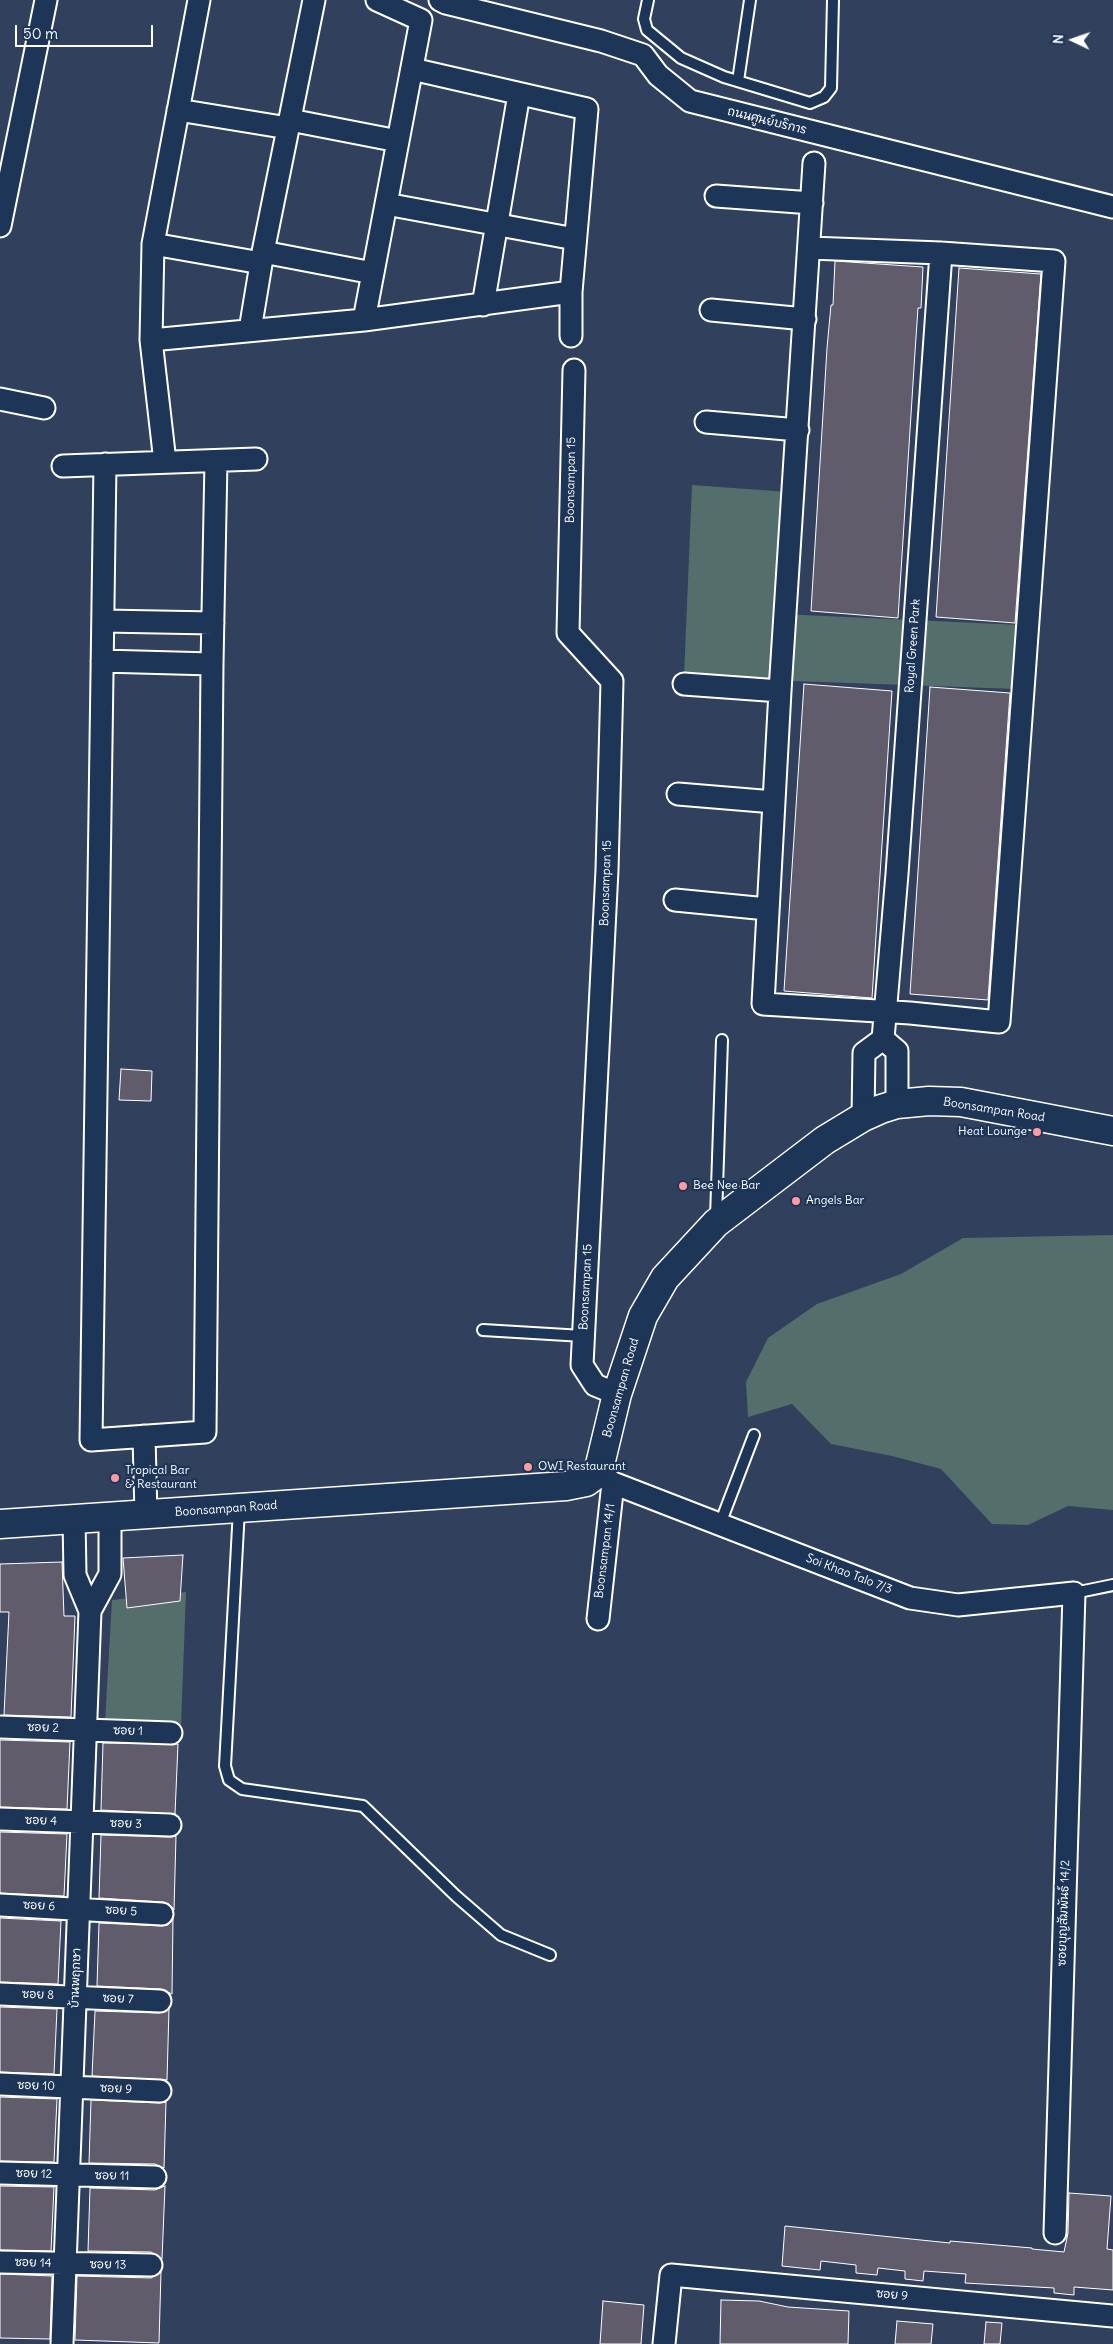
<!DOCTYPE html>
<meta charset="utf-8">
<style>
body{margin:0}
#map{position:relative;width:1113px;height:2344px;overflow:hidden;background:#31415d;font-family:Delius,sans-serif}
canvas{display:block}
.north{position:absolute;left:1048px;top:15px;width:50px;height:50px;-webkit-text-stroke:4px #1d3557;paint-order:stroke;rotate:273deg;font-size:14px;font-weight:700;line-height:20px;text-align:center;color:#fff}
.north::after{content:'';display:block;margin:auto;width:18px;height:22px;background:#fff;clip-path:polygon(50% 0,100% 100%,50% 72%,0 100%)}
.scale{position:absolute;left:15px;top:25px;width:138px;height:22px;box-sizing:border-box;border:2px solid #fff;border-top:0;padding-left:6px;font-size:15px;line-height:18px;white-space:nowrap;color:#fff;-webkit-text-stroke:4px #1d3557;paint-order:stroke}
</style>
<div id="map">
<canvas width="1113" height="2344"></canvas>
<div class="north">N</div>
<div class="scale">50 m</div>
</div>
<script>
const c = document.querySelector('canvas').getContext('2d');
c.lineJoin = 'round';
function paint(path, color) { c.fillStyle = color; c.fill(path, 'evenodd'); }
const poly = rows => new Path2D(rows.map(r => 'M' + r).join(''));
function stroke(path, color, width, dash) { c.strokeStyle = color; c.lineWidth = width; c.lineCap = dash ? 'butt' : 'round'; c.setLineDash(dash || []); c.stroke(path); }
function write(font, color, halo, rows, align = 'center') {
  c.font = font + ' Delius,"Playpen Sans Thai",sans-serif'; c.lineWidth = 4.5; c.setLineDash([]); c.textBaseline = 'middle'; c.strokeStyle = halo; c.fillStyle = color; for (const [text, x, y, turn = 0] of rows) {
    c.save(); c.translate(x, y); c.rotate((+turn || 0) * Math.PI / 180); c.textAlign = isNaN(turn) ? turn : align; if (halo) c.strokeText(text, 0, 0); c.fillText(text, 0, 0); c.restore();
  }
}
const green = poly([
 [692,485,788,492,781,614,1021,625,1016,689,684,677],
 [1113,1235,1113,1510,1068,1506,1028,1525,992,1524,941,1469,892,1456,831,1444,792,1404,748,1417,746,1382,768,1338,817,1304,901,1274,963,1238],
 [186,1592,181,1726,105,1722,112,1600]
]);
const building = poly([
 [835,261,923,267,921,308,918,308,915,352,898,618,811,611,827,348,831,305,833,305,835,261],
 [959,268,1041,274,1015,623,936,617,959,268],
 [804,684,892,691,872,998,784,991,804,684],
 [930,687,1010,693,988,1000,910,994,930,687],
 [121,1069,152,1071,151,1101,119,1100,121,1069],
 [183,1555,180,1601,127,1608,123,1558,183,1555],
 [62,1562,64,1616,75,1616,71,1717,4,1715,9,1612,0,1612,0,1564,62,1562],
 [0,1740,70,1742,67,1809,0,1807,0,1740],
 [103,1743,178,1744,175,1814,101,1810,103,1743],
 [0,1832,67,1834,64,1896,0,1893,0,1832],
 [101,1835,170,1837,176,1836,174,1910,169,1904,163,1902,99,1898,101,1835],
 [0,1918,61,1921,58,1984,0,1982,0,1918],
 [173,1918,172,1994,161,1989,97,1986,99,1923,162,1926,168,1925,173,1918],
 [0,2007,57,2009,54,2074,0,2072,0,2007],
 [169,2009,167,2080,92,2076,95,2011,159,2013,169,2009],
 [0,2097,57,2099,54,2162,0,2161,0,2097],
 [91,2100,159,2103,166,2102,164,2168,155,2164,89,2163,91,2100],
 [0,2186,54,2187,51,2251,0,2250,0,2186],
 [165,2186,162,2259,151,2252,88,2251,90,2188,155,2190,165,2186],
 [1069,2193,1111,2196,1107,2249,1113,2250,1113,2290,1074,2287,1074,2295,1054,2293,1054,2288,965,2283,966,2274,924,2271,923,2281,905,2279,905,2271,878,2268,877,2275,856,2273,856,2265,821,2261,820,2270,782,2266,785,2226,950,2243,950,2241,1032,2248,1032,2249,1064,2252,1068,2233,1069,2193],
 [161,2272,159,2343,75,2340,77,2276,151,2278,161,2272],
 [0,2274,52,2276,50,2339,0,2338,0,2274],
 [721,2300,759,2301,788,2307,849,2311,848,2344,720,2344,721,2300],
 [603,2301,644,2305,641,2344,600,2344,603,2301],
 [897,2321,933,2324,931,2344,895,2344,897,2321],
 [986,2322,1002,2323,1000,2344,984,2344,986,2322]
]);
const lane = poly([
 [648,0,644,19,647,30,681,58,724,77,810,103,824,97,831,88,833,0],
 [738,81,750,0],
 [716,1217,722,1040],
 [483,1330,583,1336],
 [239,1509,225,1766,229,1780,242,1789,363,1806,456,1896,501,1935,550,1955],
 [720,1524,754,1435],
 [1074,1593,1113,1585]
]);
const street = poly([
 [440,0,446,3,601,41,643,55,658,75,690,101,1113,207],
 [412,69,587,109,571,292,571,336],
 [178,110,288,128],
 [290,120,398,141],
 [716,196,812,203],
 [386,204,575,239],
 [0,226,46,0],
 [153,244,261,263],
 [810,248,941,253,1054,261,999,1022,910,1013,763,1004,780,691,814,163],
 [263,252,373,273],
 [483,305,519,94],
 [711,310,805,319],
 [364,320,421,20,377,0],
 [250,330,263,252,314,0],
 [151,340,364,320,571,292],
 [574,370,568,633,612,681,607,870,582,1365,595,1385,617,1394],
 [0,399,44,408],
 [706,422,798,430],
 [165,462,151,340,153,244,199,0],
 [105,464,91,1440,205,1432,212,664,216,461],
 [63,466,256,459],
 [104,621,213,623],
 [102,661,212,664],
 [684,684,780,691],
 [678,794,774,802],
 [675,900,767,909],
 [883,1039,897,874,941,253],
 [883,1039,897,1051,897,1104],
 [863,1117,864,1053,883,1039],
 [144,1436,146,1515],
 [598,1473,613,1483,910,1598,958,1605,1074,1593,1055,2233],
 [90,1611,110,1574,110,1518],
 [598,1619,613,1483],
 [0,1727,171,1733],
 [0,1819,170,1825],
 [0,1905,162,1914],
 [0,1994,160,2001],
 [0,2084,160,2091],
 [0,2173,155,2177],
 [0,2262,151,2265],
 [62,2344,90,1611,75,1575,74,1518],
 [664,2344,671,2275,1113,2316]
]);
const secondary = poly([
 [0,1524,566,1486,586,1482,598,1473,617,1394,643,1316,665,1278,716,1223,825,1140,863,1117,881,1109,897,1104,929,1101,961,1102,1113,1131]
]);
const markers = [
 [1037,1132,5,"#ff9aa2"],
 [683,1186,5,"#ff9aa2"],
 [796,1201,5,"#ff9aa2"],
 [528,1467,5,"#ff9aa2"],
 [115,1478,5,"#ff9aa2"]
];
const streetNames = [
 ["ถนนศูนย์บริการ",767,121,14],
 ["Boonsampan 15",571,480,-89],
 ["Royal Green Park",913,646,-86],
 ["Boonsampan 15",606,883,-88],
 ["Boonsampan Road",994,1110,9],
 ["Boonsampan 15",586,1287,-87],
 ["Boonsampan Road",621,1388,-74],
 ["Boonsampan Road",226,1509,-4],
 ["Boonsampan 14/1",605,1551,-83],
 ["Soi Khao Talo 7/3",849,1574,21],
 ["ซอย 2",43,1728,2],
 ["ซอย 1",128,1731,2],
 ["ซอย 4",41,1821,2],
 ["ซอย 3",126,1824,2],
 ["ซอย 6",39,1906,3],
 ["ซอย 5",121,1911,4],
 ["ซอยบุญสัมพันธ์ 14/2",1064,1913,-88],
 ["บ้านพฤกษา",76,1978,-88],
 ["ซอย 8",38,1995,2],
 ["ซอย 7",118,1999,3],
 ["ซอย 10",36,2086,2],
 ["ซอย 9",116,2089,3],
 ["ซอย 12",34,2174,2],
 ["ซอย 11",112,2176,1],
 ["ซอย 14",33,2263,2],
 ["ซอย 13",108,2265,1],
 ["ซอย 9",892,2295,5]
];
const poiNames = [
 ["Heat Lounge",1027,1132,"right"],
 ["Bee Nee Bar",693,1186],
 ["Angels Bar",806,1201],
 ["OWI Restaurant",538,1467],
 ["Tropical Bar",125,1471],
 ["& Restaurant",125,1485]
];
paint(green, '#546e6b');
paint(building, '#605c6c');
stroke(building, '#fff', 1);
stroke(lane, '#fff', 14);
stroke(street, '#fff', 25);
stroke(secondary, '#fff', 31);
stroke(lane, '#1d3557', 10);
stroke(street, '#1d3557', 21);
stroke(secondary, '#1d3557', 28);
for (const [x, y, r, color] of markers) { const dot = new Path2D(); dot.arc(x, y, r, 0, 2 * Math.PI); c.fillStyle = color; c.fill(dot); stroke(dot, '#1d3557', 2); }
write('12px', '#fff', '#1d3557', streetNames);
write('12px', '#fff', '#1d3557', poiNames, 'left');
</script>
